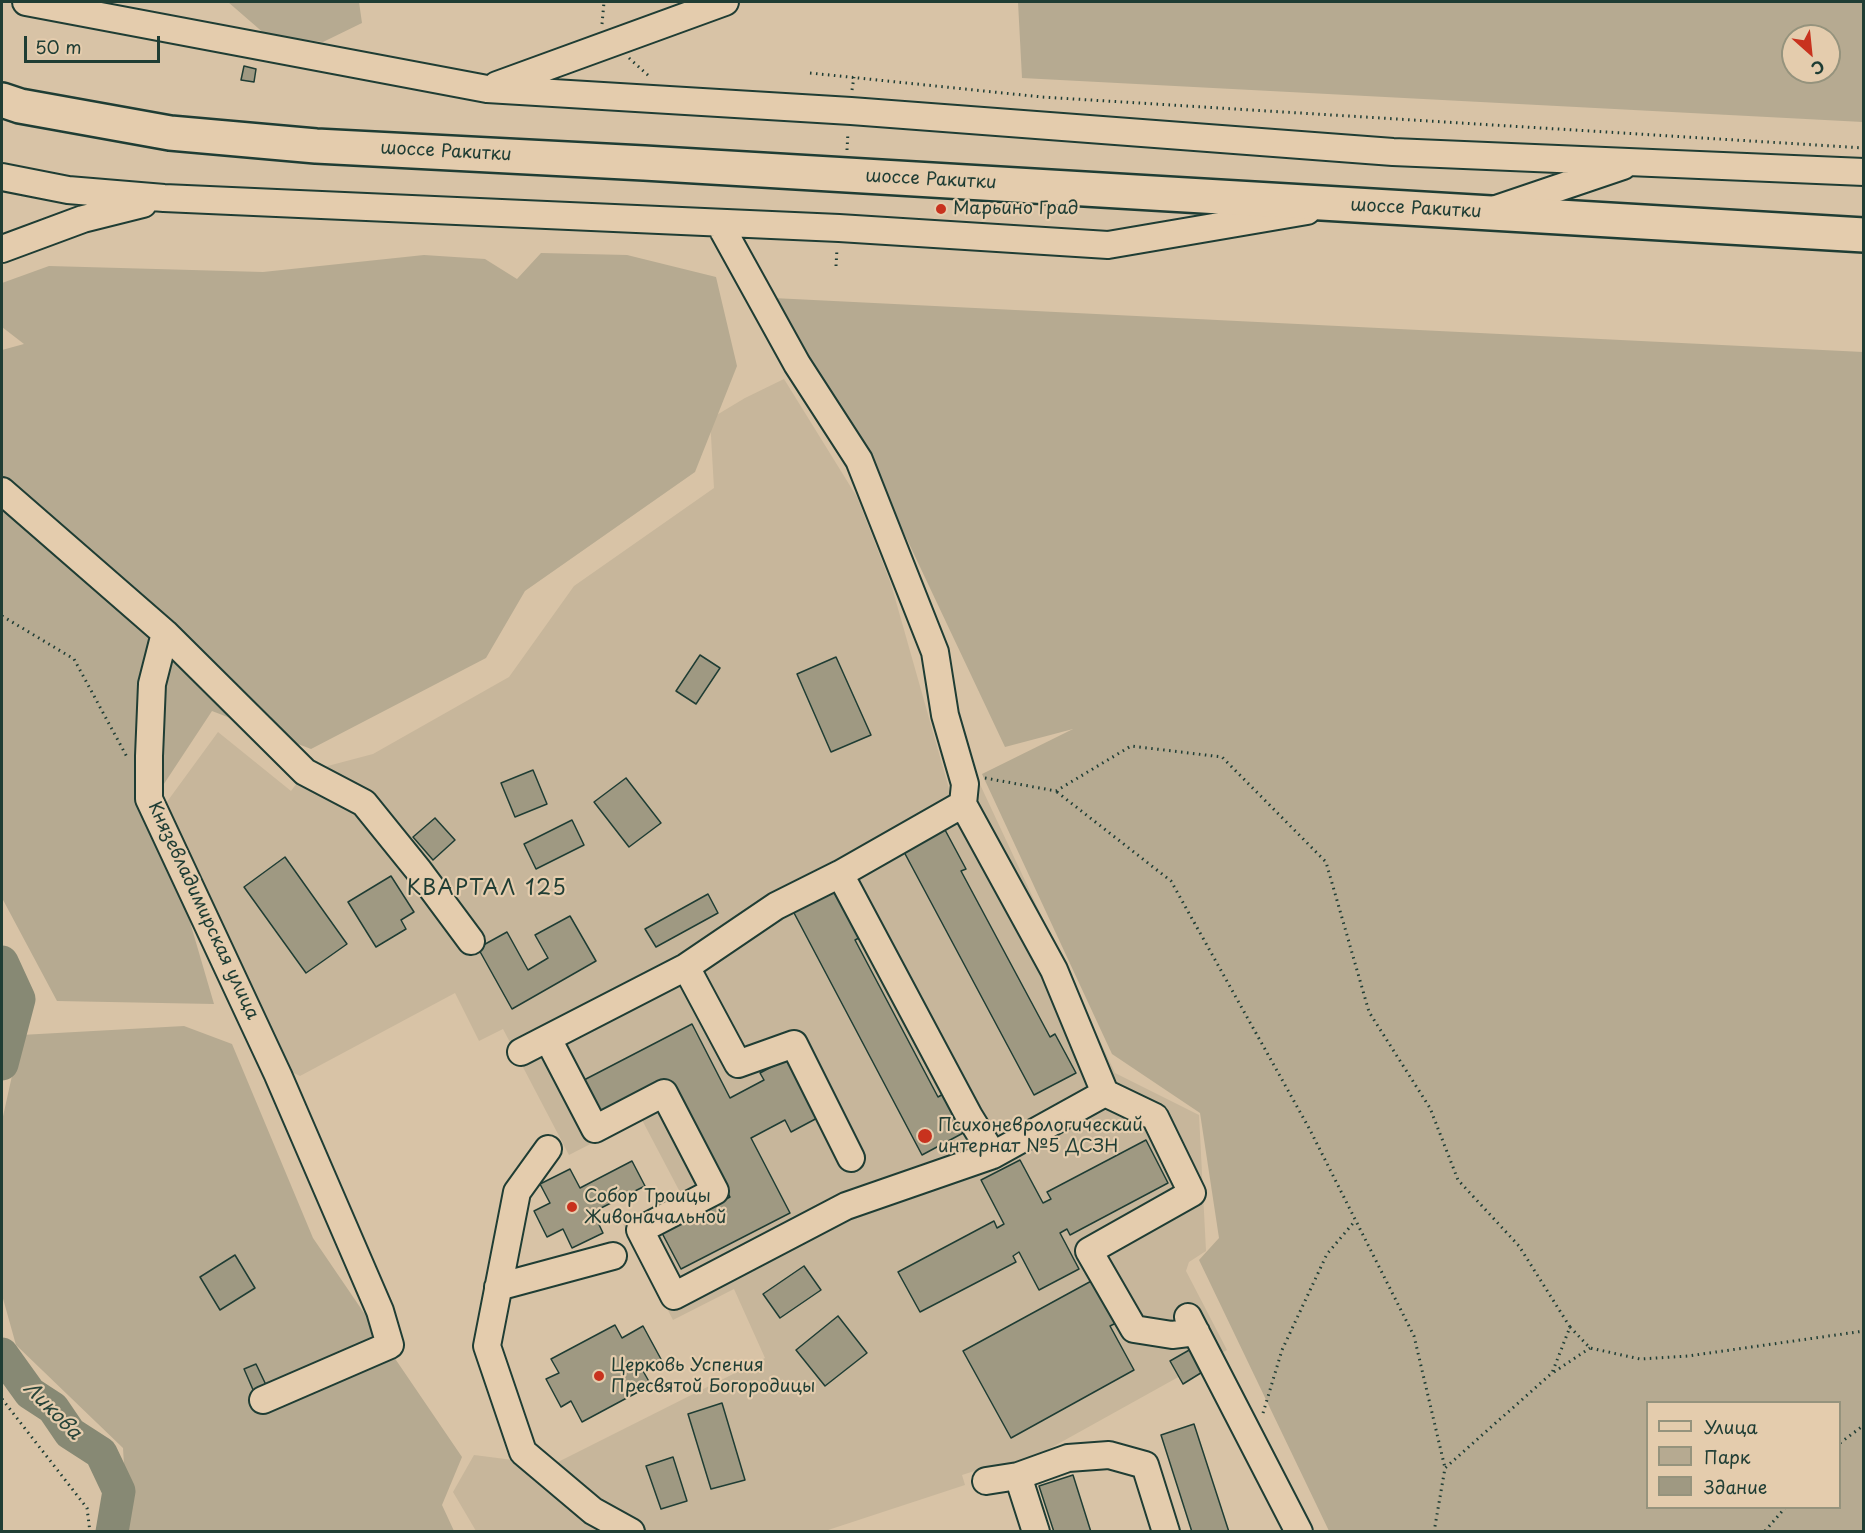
<!DOCTYPE html>
<meta charset="utf-8">
<style>
body{margin:0}
#map{position:relative;width:1865px;height:1533px;overflow:hidden;background:#d8c3a6;font-family:"Playpen Sans",sans-serif}
canvas{display:block}
.frame{position:absolute;inset:0;border:3px solid #1f3d34;pointer-events:none}
.legend{position:absolute;left:1646px;top:1401px;width:195px;height:108px;box-sizing:border-box;background:#e4ccad;border:2px solid #95937d;margin:0;padding:8px 10px;list-style:none;font-size:18px;color:#1f3d34}
.legend li{display:flex;align-items:center;gap:12px;height:30px}
.legend b{width:30px;border:2px solid #95937d}
.north{position:absolute;left:1781px;top:24px;width:60px;height:60px;box-sizing:border-box;background:#e4ccad;border:2px solid #95937d;border-radius:50%;rotate:153deg;font-size:16px;font-weight:700;line-height:24px;text-align:center;color:#1f3d34}
.north::after{content:'';display:block;margin:auto;width:21px;height:27px;background:#c8321e;clip-path:polygon(50% 0,100% 100%,50% 72%,0 100%)}
.scale{position:absolute;left:24px;top:36px;width:136px;height:27px;box-sizing:border-box;border:3px solid #1f3d34;border-top:0;padding-left:8px;font-size:18px;line-height:21px;white-space:nowrap;color:#1f3d34;-webkit-text-stroke:4px #e4ccad;paint-order:stroke}
</style>
<div id="map">
<canvas width="1865" height="1533"></canvas>
<div class="frame"></div>
<ul class="legend">
<li><b style="height:8px;background:#e4ccad"></b>Улица</li>
<li><b style="height:16px;background:#b6aa91"></b>Парк</li>
<li><b style="height:16px;background:#9f9982"></b>Здание</li>
</ul>
<div class="north">С</div>
<div class="scale">50 m</div>
</div>
<script>
const c = document.querySelector('canvas').getContext('2d');
c.lineJoin = 'round';
function paint(path, color) { c.fillStyle = color; c.fill(path, 'evenodd'); }
const poly = rows => new Path2D(rows.map(r => 'M' + r).join(''));
function stroke(path, color, width, dash) { c.strokeStyle = color; c.lineWidth = width; c.lineCap = dash ? 'butt' : 'round'; c.setLineDash(dash || []); c.stroke(path); }
function write(font, color, halo, rows, align = 'center') {
  c.font = font + ' "Playpen Sans",sans-serif'; c.lineWidth = 4.5; c.setLineDash([]); c.textBaseline = 'middle'; c.strokeStyle = halo; c.fillStyle = color; for (const [text, x, y, turn = 0] of rows) {
    c.save(); c.translate(x, y); c.rotate((+turn || 0) * Math.PI / 180); c.textAlign = isNaN(turn) ? turn : align; if (halo) c.strokeText(text, 0, 0); c.fillText(text, 0, 0); c.restore();
  }
}
const built = poly([
 [784,379,857,497,891,584,950,792,977,778,1115,1073,1199,1115,1206,1251,1189,1262,1186,1271,1227,1350,1011,1470,987,1467,962,1475,965,1485,825,1531,476,1531,453,1492,474,1455,552,1465,765,1358,734,1289,673,1320,623,1224,681,1194,641,1118,569,1155,503,1029,479,1041,455,993,300,1076,279,1066,161,810,218,732,291,791,305,772,373,754,509,677,574,586,714,488,710,419,745,398]
]);
const green = poly([
 [228,2,359,2,362,23,323,42,266,35],
 [1018,2,1863,2,1863,122,1022,78],
 [1793,36,1829,36,1829,72,1793,72],
 [541,253,627,255,716,277,737,366,695,472,525,591,486,658,311,749,212,711,154,799,214,1004,57,1001,2,898,2,350,24,344,2,327,2,283,49,266,263,272,424,255,485,259,517,279],
 [773,298,1863,352,1863,1531,1329,1531,1199,1260,1219,1238,1200,1113,1112,1054,982,774,1073,729,1005,747,870,461],
 [1648,1402,1840,1402,1840,1508,1648,1508],
 [184,1026,232,1044,313,1238,462,1457,442,1505,454,1531,128,1531,123,1448,16,1345,2,1295,2,1121,21,1035]
]);
const river = poly([
 [2,962,19,999,2,1064],
 [2,1354,30,1393,53,1408,70,1433,101,1453,119,1491,112,1532]
]);
const building = poly([
 [244,66,256,69,254,82,241,80,244,66],
 [700,655,720,668,696,704,676,691,700,655],
 [836,657,871,735,831,752,797,674,836,657],
 [533,770,547,804,515,817,501,783,533,770],
 [626,778,661,823,629,847,594,802,626,778],
 [435,818,455,840,433,860,413,837,435,818],
 [572,820,584,845,536,869,524,844,572,820],
 [944,828,966,869,961,871,1050,1037,1055,1034,1076,1073,1034,1095,903,850,944,828],
 [285,857,347,944,306,973,244,887,285,857],
 [391,876,414,912,401,920,406,929,376,947,348,902,391,876],
 [835,889,861,937,855,940,938,1097,945,1093,965,1132,922,1155,793,911,835,889],
 [708,894,718,913,656,947,645,929,708,894],
 [570,916,596,961,512,1009,478,948,507,932,528,970,548,958,535,935,570,916],
 [692,1024,730,1098,764,1080,760,1073,790,1057,821,1116,791,1132,785,1120,751,1138,790,1213,681,1269,662,1233,730,1197,670,1081,603,1116,584,1080,692,1024],
 [1146,1140,1168,1183,1070,1235,1067,1229,1060,1233,1079,1269,1039,1290,1019,1252,1013,1256,1016,1262,920,1312,898,1272,994,1221,997,1228,1004,1224,981,1180,1020,1160,1043,1203,1051,1199,1047,1192,1146,1140],
 [632,1161,645,1186,593,1212,603,1233,572,1248,563,1229,547,1237,534,1211,550,1203,540,1184,570,1169,580,1188,632,1161],
 [235,1255,255,1288,220,1310,200,1277,235,1255],
 [804,1266,821,1290,780,1318,763,1294,804,1266],
 [1095,1279,1118,1322,1110,1326,1134,1370,1011,1438,963,1351,1095,1279],
 [838,1316,867,1353,825,1386,796,1350,838,1316],
 [615,1325,622,1338,643,1326,662,1361,643,1371,651,1385,582,1422,571,1401,561,1407,546,1379,559,1373,551,1359,615,1325],
 [1191,1349,1204,1371,1183,1384,1170,1361,1191,1349],
 [256,1364,267,1387,254,1392,244,1369,256,1364],
 [722,1403,745,1480,711,1489,688,1414,722,1403],
 [1194,1424,1229,1532,1192,1532,1161,1435,1194,1424],
 [673,1457,687,1501,661,1509,646,1466,673,1457],
 [1073,1475,1091,1532,1054,1532,1039,1486,1073,1475]
]);
const path = poly([
 [602,24,604,2],
 [629,58,649,76],
 [810,73,1042,97,1864,148],
 [852,90,854,77],
 [847,150,848,132],
 [836,266,837,249],
 [2,616,74,659,127,757],
 [985,778,1056,791,1131,746,1222,757,1326,862,1369,1012,1430,1108,1458,1180,1519,1246,1570,1327,1552,1373,1445,1468,1434,1532],
 [1057,792,1171,881,1309,1128,1414,1336,1445,1468],
 [1570,1327,1590,1348,1640,1359,1688,1356,1864,1331],
 [1554,1372,1590,1348],
 [2,1399,87,1508,90,1532],
 [1263,1413,1282,1350,1327,1254,1355,1221],
 [1840,1443,1864,1425],
 [1765,1531,1785,1508],
 [1729,1532,1769,1532]
]);
const minor = poly([
 [26,2,487,89,851,111,1393,152,1864,172],
 [497,85,725,2],
 [2,177,68,190,164,198,839,228,1108,245,1307,211],
 [1496,209,1623,166],
 [719,223,797,364,859,460,935,652,945,715,965,784,963,804,1054,970,1105,1093,1155,1117,1192,1193,1089,1251,1134,1329,1172,1335,1196,1332],
 [2,249,83,219,143,204],
 [2,491,165,633,305,772,364,803,419,871,471,941],
 [165,633,152,684,149,756,149,799,278,1075,380,1311,390,1345,263,1400],
 [840,874,969,1116,993,1155],
 [686,967,738,1064,794,1044,851,1158],
 [548,1039,595,1129,664,1093,715,1191,640,1230,674,1296,846,1206,993,1155,1105,1093],
 [521,1052,686,967,776,906,840,874,963,804],
 [548,1149,517,1192,487,1346,523,1452,593,1511,631,1532],
 [498,1287,613,1256],
 [1188,1317,1299,1532],
 [1018,1476,1036,1532],
 [986,1481,1018,1476,1068,1458,1109,1455,1145,1465,1166,1532]
]);
const major = poly([
 [2,100,20,106,170,133,316,146,644,163,1864,235]
]);
const markers = [
 [941,209,6,"#c8321e"],
 [925,1136,8,"#c8321e"],
 [572,1207,6,"#c8321e"],
 [599,1376,6,"#c8321e"]
];
const streetNames = [
 ["шоссе Ракитки",446,152,3],
 ["шоссе Ракитки",931,180,3],
 ["шоссе Ракитки",1416,209,3],
 ["Князевладимирская улица",203,911,65]
];
const poiNames = [
 ["Марьино Град",953,209],
 ["Психоневрологический",938,1126],
 ["интернат №5 ДСЗН",938,1147],
 ["Собор Троицы",584,1197],
 ["Живоначальной",584,1218],
 ["Церковь Успения",611,1366],
 ["Пресвятой Богородицы",611,1387]
];
const waterNames = [
 ["Ликова",52,1411,45]
];
const quarterNames = [
 ["КВАРТАЛ 125",487,889]
];
paint(built, '#c7b69b');
paint(green, '#b6aa91');
stroke(river, '#878974', 33);
paint(building, '#9f9982');
stroke(building, '#1f3d34', 1.5);
stroke(minor, '#1f3d34', 30);
stroke(major, '#1f3d34', 38);
stroke(path, '#1f3d34', 3, [1.5, 4.5]);
stroke(minor, '#e4ccad', 26);
stroke(major, '#e4ccad', 33);
for (const [x, y, r, color] of markers) { const dot = new Path2D(); dot.arc(x, y, r, 0, 2 * Math.PI); c.fillStyle = color; c.fill(dot); stroke(dot, '#e4ccad', 2); }
write('18px', '#1f3d34', '#e4ccad', streetNames);
write('18px', '#1f3d34', '#e4ccad', poiNames, 'left');
write('italic 20px', '#29453a', '#e4ccad', waterNames);
c.letterSpacing = '1.5px';
write('21px', '#1f3d34', '#e4ccad', quarterNames);
c.letterSpacing = '0px';
</script>
